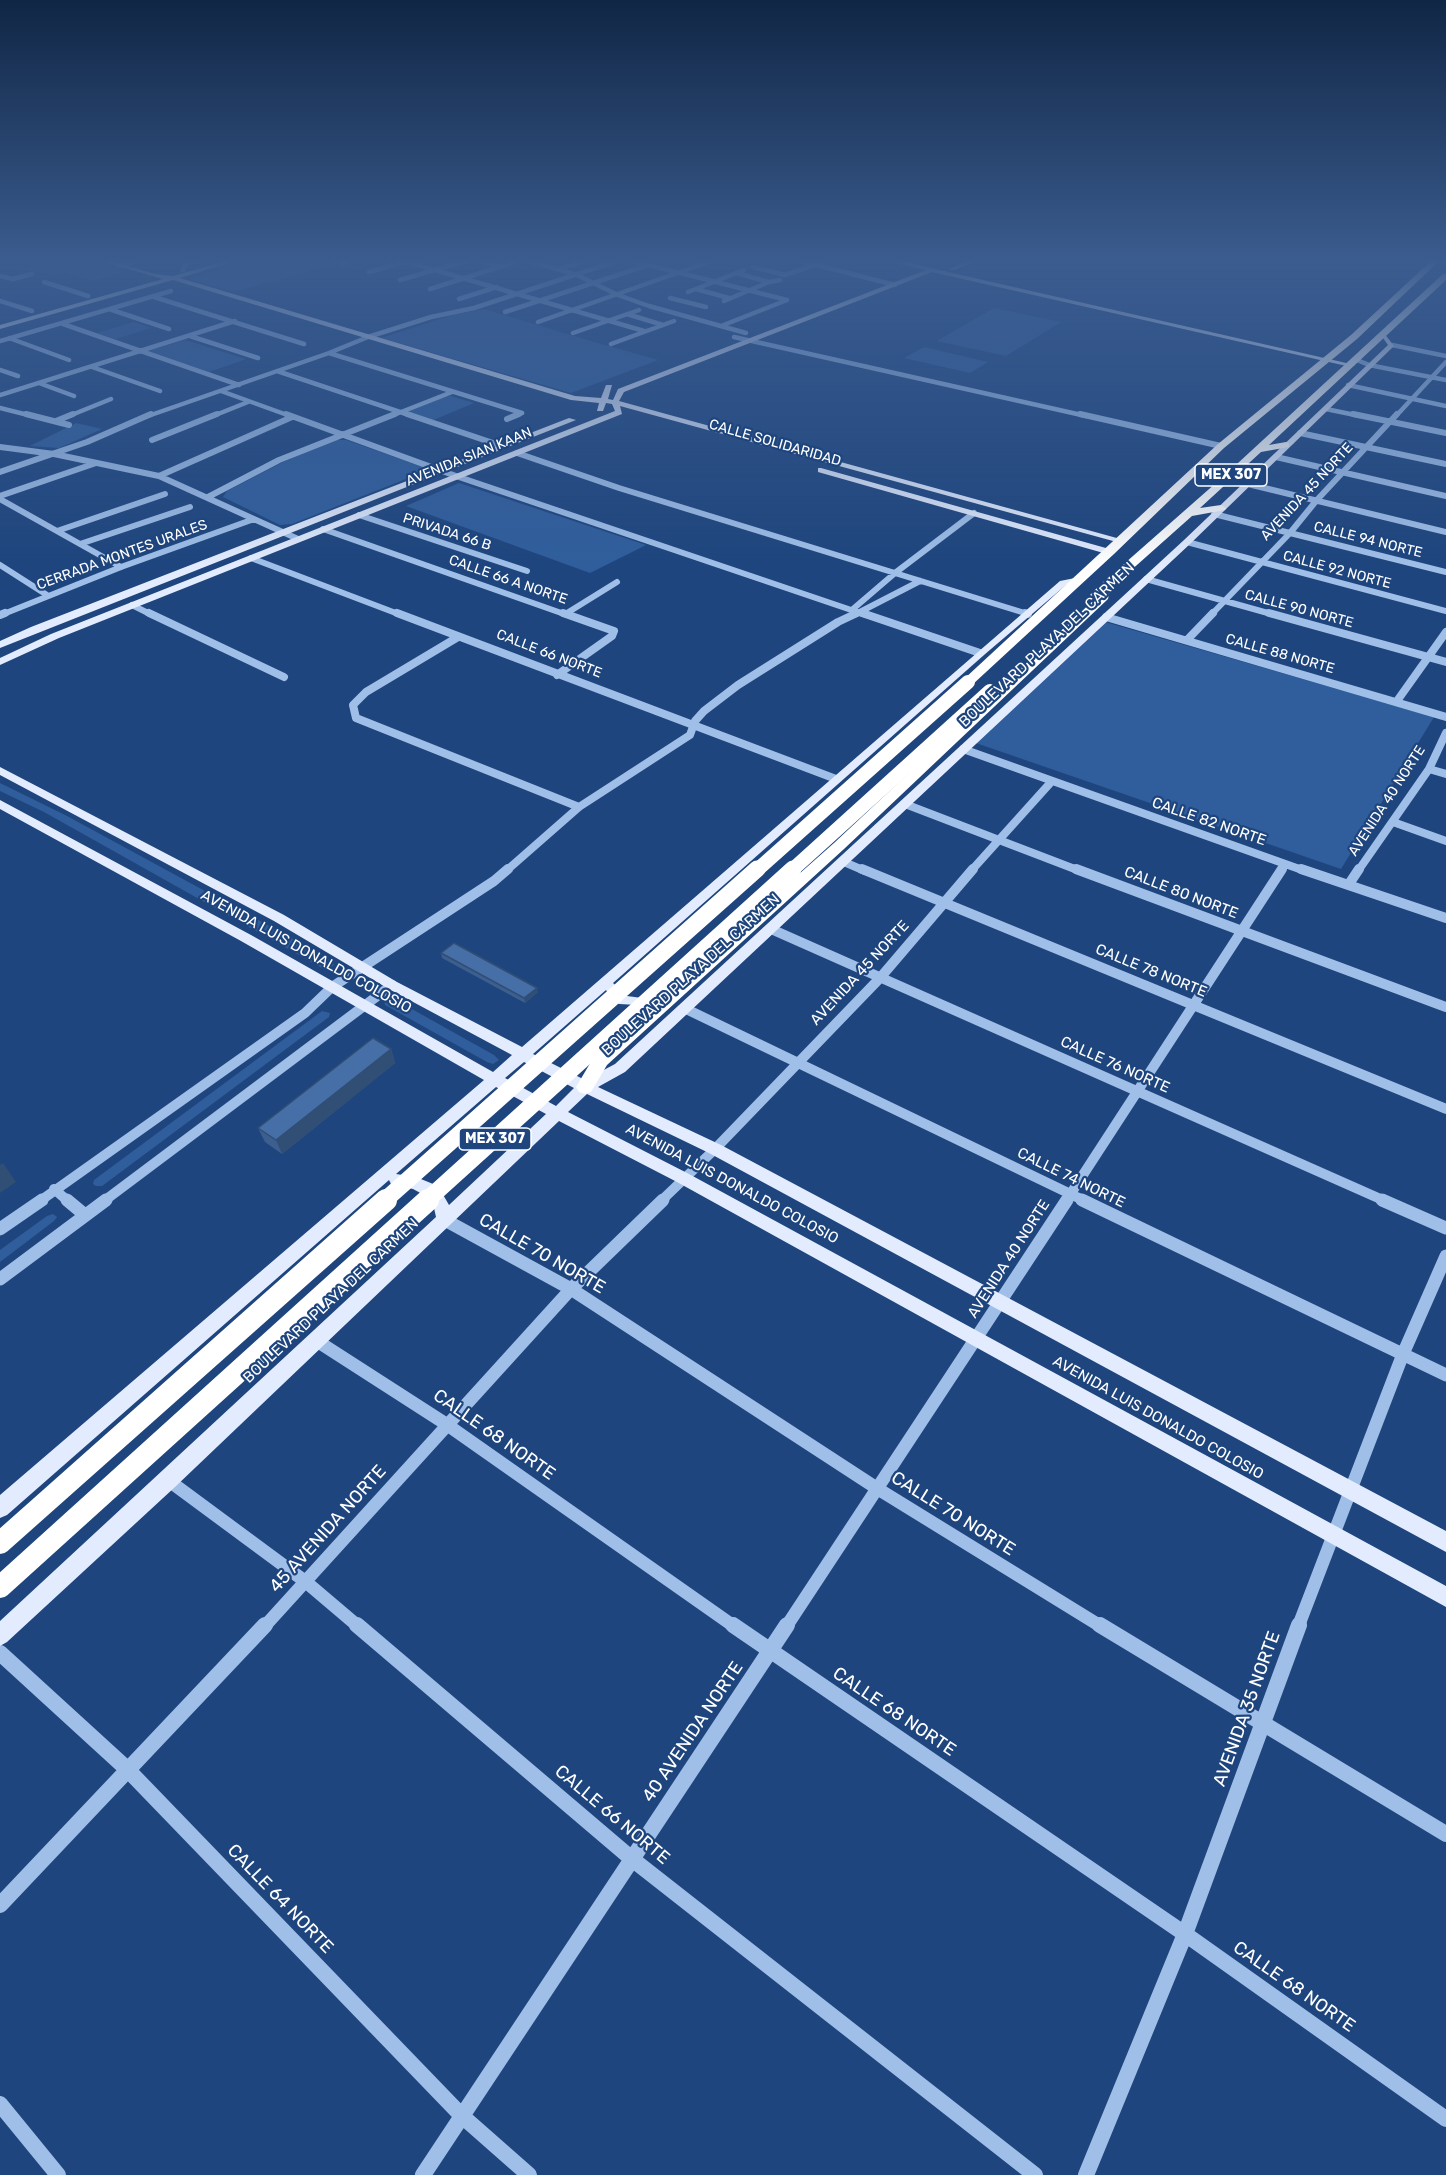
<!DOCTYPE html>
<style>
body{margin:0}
canvas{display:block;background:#1e457d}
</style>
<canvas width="1446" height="2175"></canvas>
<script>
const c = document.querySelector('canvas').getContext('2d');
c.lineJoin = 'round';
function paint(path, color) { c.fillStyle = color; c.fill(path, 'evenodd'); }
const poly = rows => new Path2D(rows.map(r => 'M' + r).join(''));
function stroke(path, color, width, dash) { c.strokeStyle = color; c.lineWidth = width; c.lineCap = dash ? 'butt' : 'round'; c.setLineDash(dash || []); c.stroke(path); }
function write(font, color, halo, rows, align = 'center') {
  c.font = font + ' Rubik,sans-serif'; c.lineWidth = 4.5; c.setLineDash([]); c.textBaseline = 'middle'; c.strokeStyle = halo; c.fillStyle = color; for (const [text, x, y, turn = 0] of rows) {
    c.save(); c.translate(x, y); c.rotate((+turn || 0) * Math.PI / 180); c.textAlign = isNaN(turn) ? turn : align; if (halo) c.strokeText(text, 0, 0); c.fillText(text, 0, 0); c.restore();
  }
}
const green = poly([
 [47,261,90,261,125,272,93,281,64,272,54,275,22,269],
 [247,261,324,261,334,264,233,292,190,279],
 [994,308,1061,322,1006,356,937,341],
 [484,309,577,337,658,360,571,393,382,338,452,315],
 [134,322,151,328,115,339,97,333],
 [185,340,246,359,209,372,148,351],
 [924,347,988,362,970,373,904,358],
 [451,396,474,403,431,421,410,414,410,411,443,397],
 [76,423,102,429,59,448,30,446],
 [335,440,346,440,426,468,426,471,292,524,280,525,223,497,227,491,283,462],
 [459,483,646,545,590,573,406,506],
 [1105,622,1434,717,1341,869,976,743],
 [0,783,67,816,295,940,332,961,334,965,330,968,322,968,44,812,0,791],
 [394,999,494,1055,499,1060,493,1064,487,1062,385,1005,384,1001],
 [322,1011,330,1013,329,1017,102,1186,96,1186,93,1184,94,1180],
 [53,1214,57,1217,54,1221,0,1262,0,1250,47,1216]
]);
const minorFar5 = poly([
 [404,261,644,331],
 [481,261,501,267],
 [530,261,577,275,618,295,649,306,746,333],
 [633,261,787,300],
 [801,261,895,285],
 [342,263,349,261],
 [119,266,136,261],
 [753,267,785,275,815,265],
 [559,269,584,261],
 [183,270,186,263,195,261],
 [369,272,407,261],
 [736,273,769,282],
 [0,276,13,279,32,274],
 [400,280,466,261],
 [44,282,88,296],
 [430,289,515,262],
 [696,289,729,298],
 [688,292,744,270],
 [154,297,304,344],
 [670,298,706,307],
 [459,299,497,287],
 [0,301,32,311],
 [724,301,769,282,780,280],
 [112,310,169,329],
 [505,312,648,265],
 [627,314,663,325],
 [538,322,711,261],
 [63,324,239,385],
 [721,326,787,300],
 [573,333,639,310],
 [190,336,258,358],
 [734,337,1086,416],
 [9,338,69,360],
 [0,341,171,291],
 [611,344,674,321],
 [1392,345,1446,356],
 [329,353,522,413],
 [1357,360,1369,365,1446,380],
 [92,367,160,391],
 [0,370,18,376],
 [277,371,412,416],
 [39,383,74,396],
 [1348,385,1446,406],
 [221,391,290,416],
 [0,395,235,321],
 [0,408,32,416],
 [1326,409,1360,416],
 [69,416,111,399],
 [148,416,329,353,368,337,431,317,474,308,617,261],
 [213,416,248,402],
 [391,416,452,392],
 [515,416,522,413],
 [1396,416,1446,362]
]);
const minorFar4 = poly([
 [26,414,69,425],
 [286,414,456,476,866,615],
 [407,414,502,446],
 [1080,414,1221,446],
 [1353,414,1446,433],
 [507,419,519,414],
 [56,421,73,414],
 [1300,433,1446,464],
 [152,440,217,414],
 [0,447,54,454,159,476,298,539],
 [517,453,619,488,1028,614],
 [1276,457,1446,496],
 [0,472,87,442,151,414],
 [159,476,292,417],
 [1248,484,1446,532],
 [0,496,96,463],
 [208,497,279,460,395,414],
 [0,499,121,567],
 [1214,514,1446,572],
 [359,515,527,571],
 [323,529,567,615],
 [57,531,165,494],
 [1187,542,1446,611],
 [80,544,190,507],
 [251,558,401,615],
 [0,565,47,595],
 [1146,579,1275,615],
 [132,605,152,615],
 [853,609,895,573,974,513],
 [567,613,617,582],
 [1,615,121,567,254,519],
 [854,615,920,581],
 [1211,615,1290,533,1316,501,1397,414]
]);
const minorFar3 = poly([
 [149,613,284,677],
 [397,613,836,779],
 [862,613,980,653],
 [1025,613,1028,614],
 [1269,613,1446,662],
 [0,615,5,613],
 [1106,617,1446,717],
 [458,637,366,692,353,705,356,718,579,807],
 [1187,640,1213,613],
 [557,675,612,636,614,631,563,613],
 [1397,701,1446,632],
 [963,749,1305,871],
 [1429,769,1446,774],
 [905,804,1080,871],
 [1393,822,1446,841],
 [844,862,865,871],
 [506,871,579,807,690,735,695,721,704,711,738,685,838,622,857,613],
 [971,871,1052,781],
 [1281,871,1285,864],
 [1358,871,1429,769,1446,733]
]);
const minorFar2 = poly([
 [862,869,1446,1109],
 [1076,869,1446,1007],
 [1301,869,1446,918],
 [1349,884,1359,869],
 [771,929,1385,1201],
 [684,1008,1085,1201],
 [54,1189,68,1201],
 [40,1201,305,1013,332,987,494,881,508,869],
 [104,1201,392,985],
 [661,1201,715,1149,880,978,973,869],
 [1066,1201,1282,869]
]);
const minorFar1 = poly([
 [67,1200,85,1215],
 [1082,1200,1446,1375],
 [1382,1200,1446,1228],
 [445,1220,571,1289,878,1489,1102,1627],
 [0,1229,42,1200],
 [0,1279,106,1200],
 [317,1341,446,1424,735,1627],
 [168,1480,306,1582,359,1627],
 [264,1627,571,1289,663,1200],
 [786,1627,1067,1200],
 [1298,1627,1403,1354,1446,1256]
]);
const minor = poly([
 [357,1625,632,1859,1035,2175],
 [733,1625,1185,1934,1446,2119],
 [1100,1625,1446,1834],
 [0,1653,127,1769,462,2116,529,2175],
 [0,1905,265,1625],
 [0,2104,58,2175],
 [423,2175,787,1625],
 [1086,2175,1185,1934,1299,1625]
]);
const major = poly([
 [101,261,110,261,155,274,173,276,226,261,235,261,180,278,575,396,601,398,606,385,612,385,608,399,613,400,618,389,926,270,889,261,900,261,1355,365,1351,367,932,272,624,392,619,401,1124,540,1124,544,620,406,622,414,59,638,0,665,0,658,51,634,615,411,612,404,606,403,603,411,597,411,599,403,571,400,173,280,0,329,0,325,163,279,101,261],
 [968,261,977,261,954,270,949,269,968,261],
 [1384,333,1394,346,1190,544,625,1072,598,1087,721,1145,1446,1531,1446,1552,709,1153,587,1094,568,1112,689,1174,1446,1586,1446,1607,677,1182,559,1121,175,1487,7,1642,0,1646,0,1621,436,1217,434,1208,426,1196,413,1189,391,1184,389,1180,7,1515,0,1518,0,1495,484,1080,241,941,0,809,0,800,251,935,493,1072,512,1055,387,988,274,921,0,775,0,767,284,915,397,982,522,1047,1060,581,1085,576,1085,580,1066,585,984,655,613,983,627,996,657,1000,659,1003,657,1006,619,1004,612,1000,606,990,533,1054,585,1080,615,1064,1184,540,1388,345,1381,335,1384,333],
 [524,1062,574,1088,556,1106,505,1078,524,1062],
 [496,1087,546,1114,449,1205,438,1186,416,1177,396,1174,496,1087],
 [569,418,576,420,0,648,0,641,31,627,569,418],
 [821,468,1113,550,1115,552,1107,554,818,472,818,468,821,468]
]);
const highway = poly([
 [1431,261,1439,261,1357,339,1224,448,1114,554,972,685,964,685,962,682,964,679,1218,444,1351,335,1431,261],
 [1443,274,1446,274,1446,280,1269,445,1286,442,1289,443,1289,447,1261,452,1200,508,1221,505,1226,508,1225,510,1192,516,1110,589,1108,599,844,849,607,1065,591,1092,585,1094,579,1092,576,1087,595,1055,834,843,1096,598,1090,595,1100,585,1225,475,1443,274]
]);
const highwayBridgeFar2 = poly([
 [756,871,968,682],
 [791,871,990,691]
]);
const highwayBridgeFar1 = poly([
 [384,1201,757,869],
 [426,1201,793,869]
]);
const highwayBridge = poly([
 [0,1543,386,1200],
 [0,1587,428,1200]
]);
const wall = poly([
 [441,953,538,992,525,1003,442,958],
 [391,1049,395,1063,282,1154,265,1142,258,1128]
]);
const shadedWall = poly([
 [537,988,538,992,525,1003,524,998],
 [391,1049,395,1063,282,1154,276,1140],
 [3,1163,16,1182,0,1193,0,1165]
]);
const building = poly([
 [454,943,537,988,524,998,441,953,454,943],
 [373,1038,391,1049,276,1140,258,1128,373,1038]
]);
const farStreetnames = [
 ["CALLE SOLIDARIDAD",775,443,16],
 ["AVENIDA SIAN KAAN",469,457,-22],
 ["AVENIDA 45 NORTE",1307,492,-47],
 ["PRIVADA 66 B",447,532,18],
 ["CALLE 94 NORTE",1368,540,14],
 ["CERRADA MONTES URALES",122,555,-20],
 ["CALLE 92 NORTE",1337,570,15],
 ["CALLE 66 A NORTE",508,580,19],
 ["CALLE 90 NORTE",1299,609,15],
 ["CALLE 66 NORTE",549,654,21],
 ["CALLE 88 NORTE",1280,654,16],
 ["AVENIDA 40 NORTE",1387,801,-57]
];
const shields = [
 [1231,475,72],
 [495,1139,72]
];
const shieldNames = [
 ["MEX 307",1231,475],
 ["MEX 307",495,1139]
];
const streetNames = [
 ["BOULEVARD PLAYA DEL CARMEN",1047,645,-43],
 ["CALLE 82 NORTE",1209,822,19],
 ["CALLE 80 NORTE",1181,893,21],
 ["AVENIDA LUIS DONALDO COLOSIO",306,952,29],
 ["CALLE 78 NORTE",1151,971,22],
 ["AVENIDA 45 NORTE",860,973,-47],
 ["BOULEVARD PLAYA DEL CARMEN",691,975,-42],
 ["CALLE 76 NORTE",1115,1065,24],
 ["CALLE 74 NORTE",1071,1178,26],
 ["AVENIDA LUIS DONALDO COLOSIO",732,1184,28],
 ["AVENIDA 40 NORTE",1009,1259,-57],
 ["BOULEVARD PLAYA DEL CARMEN",331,1301,-43],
 ["AVENIDA LUIS DONALDO COLOSIO",1158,1418,29]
];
const nearStreetnames = [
 ["CALLE 70 NORTE",542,1254,30],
 ["CALLE 68 NORTE",494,1435,35],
 ["CALLE 70 NORTE",953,1514,32],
 ["45 AVENIDA NORTE",328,1529,-48],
 ["AVENIDA 35 NORTE",1247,1709,-70],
 ["CALLE 68 NORTE",894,1712,34],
 ["40 AVENIDA NORTE",693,1732,-56],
 ["CALLE 66 NORTE",612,1815,40],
 ["CALLE 64 NORTE",280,1899,46],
 ["CALLE 68 NORTE",1294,1987,35]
];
paint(green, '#305e9c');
stroke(minorFar5, '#a0bfe8', 4.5);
stroke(minorFar4, '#a0bfe8', 6);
stroke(minorFar3, '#a0bfe8', 8);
stroke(minorFar2, '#a0bfe8', 10);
stroke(minorFar1, '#a0bfe8', 13);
stroke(minor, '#a0bfe8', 16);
paint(major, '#e3ecfe');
paint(highway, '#fff');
stroke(highwayBridgeFar2, '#fff', 14);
stroke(highwayBridgeFar1, '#fff', 17);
stroke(highwayBridge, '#fff', 22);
paint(wall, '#3c5f90');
paint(shadedWall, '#314e75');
paint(building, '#466fa7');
stroke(building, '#314e75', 1.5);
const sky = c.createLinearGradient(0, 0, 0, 566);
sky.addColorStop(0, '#102645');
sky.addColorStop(0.46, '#3b5c8f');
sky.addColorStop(1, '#3b5c8f00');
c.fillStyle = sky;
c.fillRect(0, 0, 1446, 566);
write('14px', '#fff', '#1e457d', farStreetnames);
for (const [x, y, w] of shields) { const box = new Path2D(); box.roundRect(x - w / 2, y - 11, w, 22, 4.5); c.fillStyle = '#1e457d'; c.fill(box); stroke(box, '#fff', 1.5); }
write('bold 14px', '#fff', null, shieldNames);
write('15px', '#fff', '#1e457d', streetNames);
write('18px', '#fff', '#1e457d', nearStreetnames);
</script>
